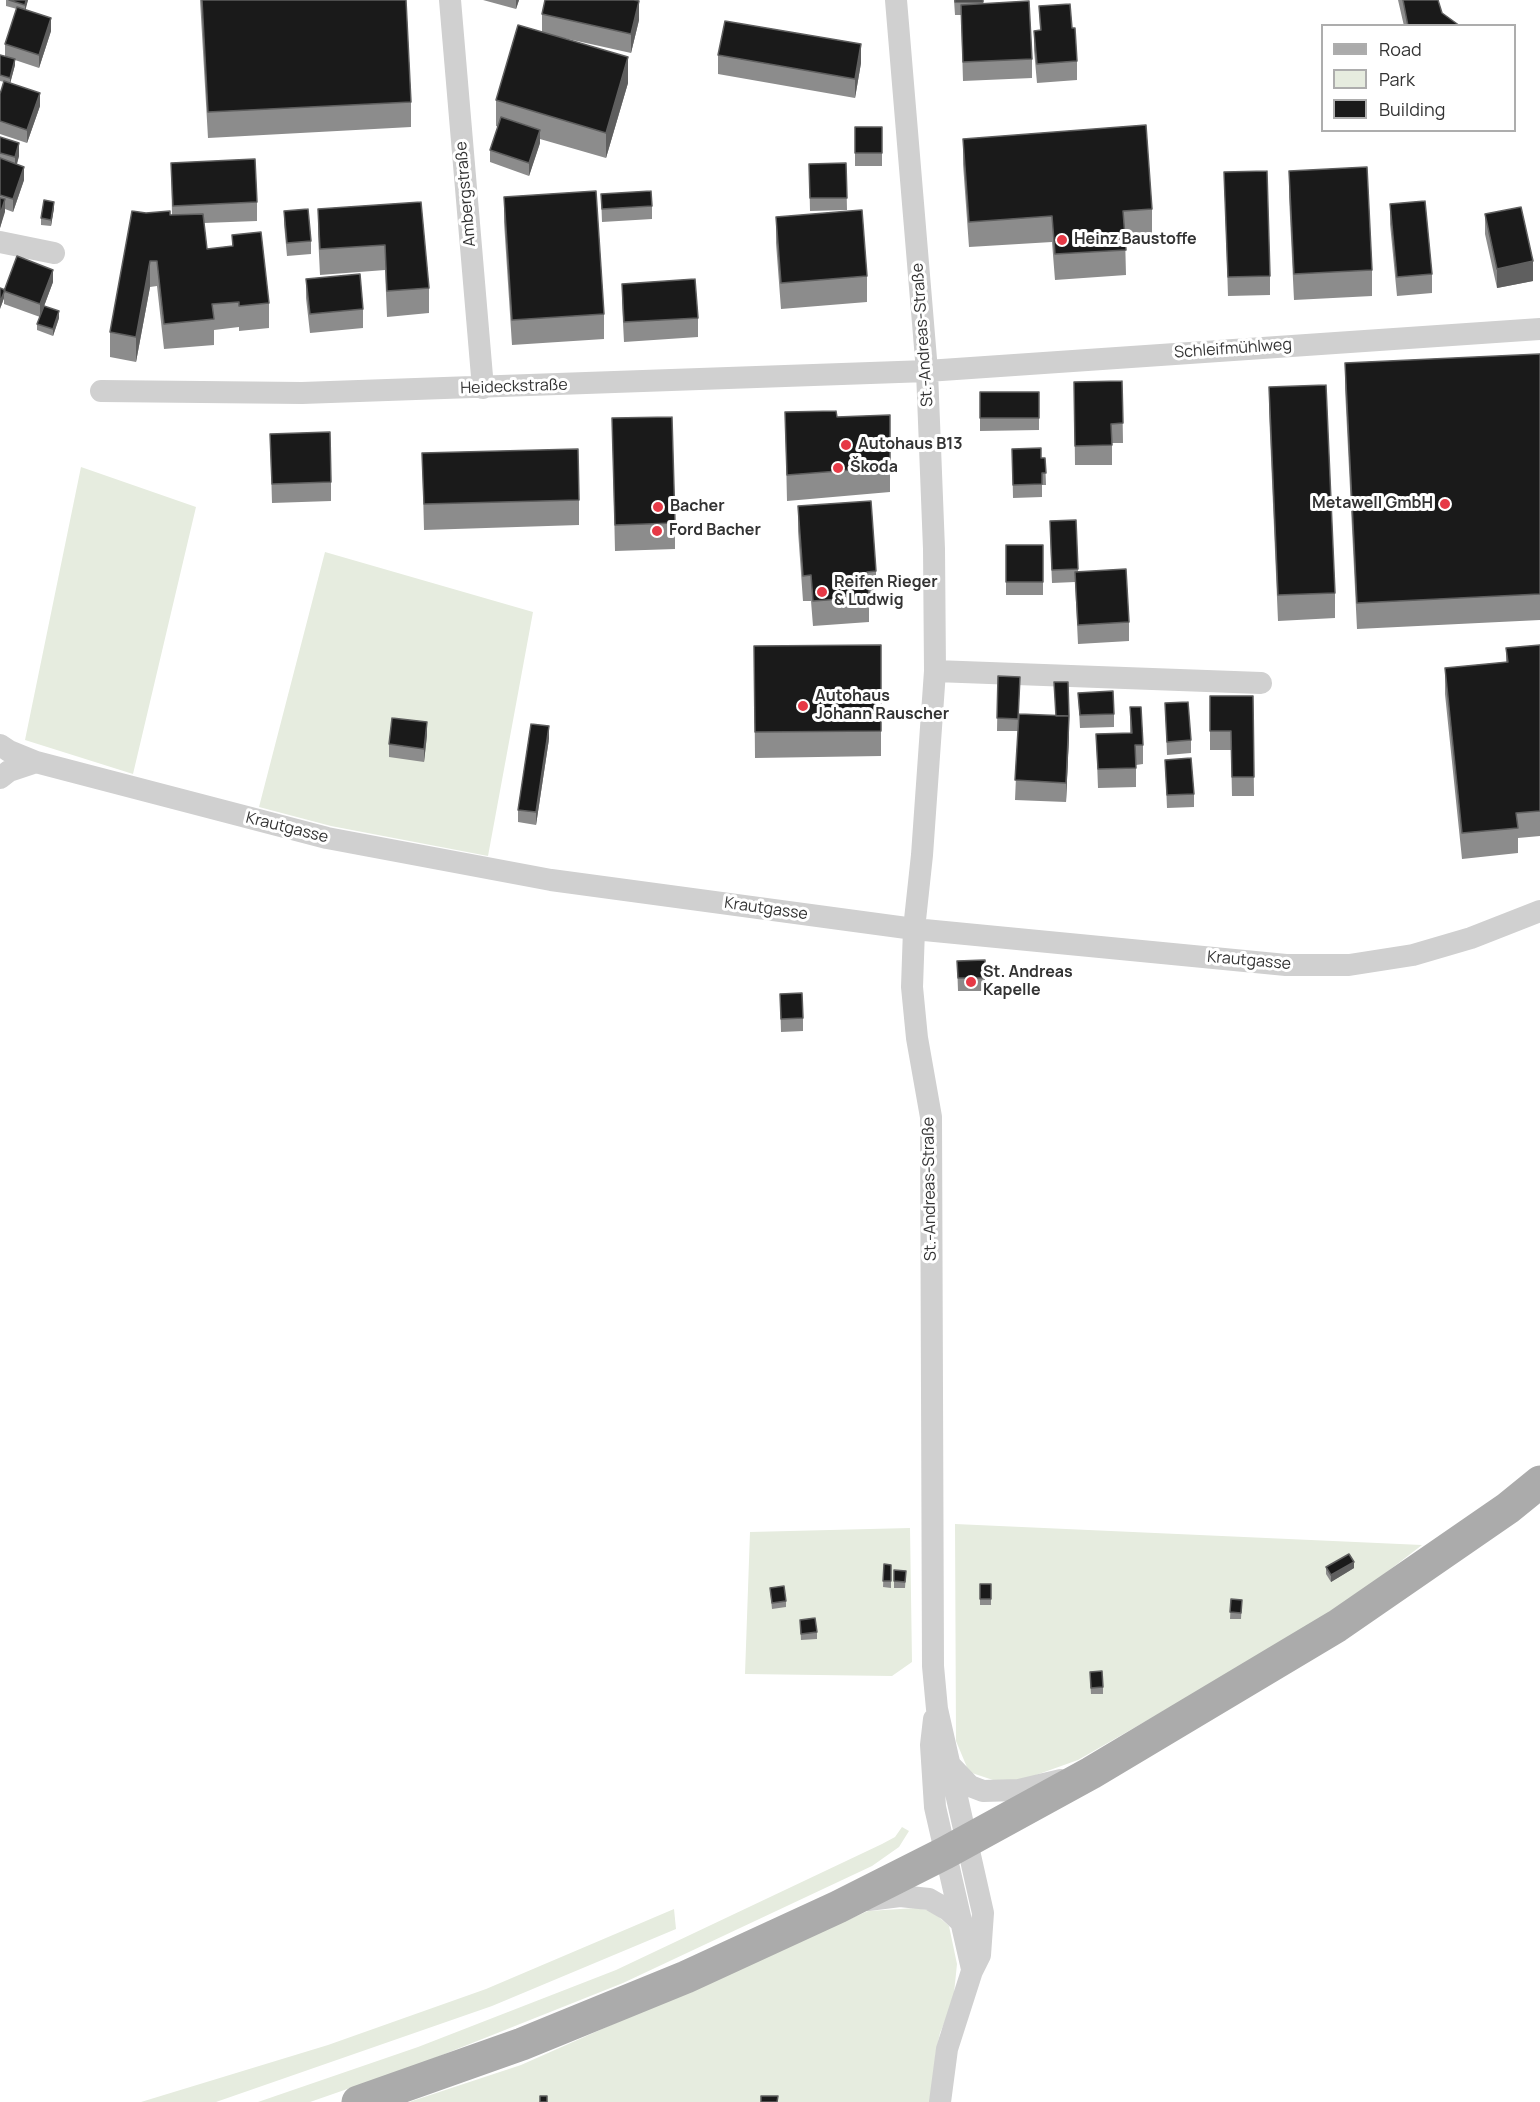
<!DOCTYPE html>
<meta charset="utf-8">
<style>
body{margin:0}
#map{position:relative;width:1540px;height:2102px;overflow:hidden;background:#fff;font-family:Manrope,sans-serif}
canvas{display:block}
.legend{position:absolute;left:1321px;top:24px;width:195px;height:108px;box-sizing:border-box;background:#fff;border:2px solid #adadad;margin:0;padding:8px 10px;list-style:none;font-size:18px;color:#333}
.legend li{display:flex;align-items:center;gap:12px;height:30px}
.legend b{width:30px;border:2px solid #adadad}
</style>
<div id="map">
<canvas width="1540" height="2102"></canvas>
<ul class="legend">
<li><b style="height:8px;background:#ababab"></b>Road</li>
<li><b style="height:16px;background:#e6ecdf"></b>Park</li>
<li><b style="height:16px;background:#1a1a1a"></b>Building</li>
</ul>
</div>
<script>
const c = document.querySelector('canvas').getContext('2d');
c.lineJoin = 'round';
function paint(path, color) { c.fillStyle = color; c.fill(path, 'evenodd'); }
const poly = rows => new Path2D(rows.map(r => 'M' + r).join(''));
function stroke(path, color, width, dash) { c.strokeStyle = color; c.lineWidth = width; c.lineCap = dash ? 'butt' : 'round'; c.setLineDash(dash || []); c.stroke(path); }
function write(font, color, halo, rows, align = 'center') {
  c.font = font + ' Manrope,sans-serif'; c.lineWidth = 6; c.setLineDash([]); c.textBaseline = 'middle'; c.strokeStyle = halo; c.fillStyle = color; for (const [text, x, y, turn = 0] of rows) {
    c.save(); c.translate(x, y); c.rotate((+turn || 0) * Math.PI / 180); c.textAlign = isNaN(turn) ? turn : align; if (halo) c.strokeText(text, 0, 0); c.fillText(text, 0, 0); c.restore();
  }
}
const green = poly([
 [81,467,196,507,133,774,25,740],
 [325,552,533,612,488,856,331,826,259,807],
 [955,1524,1422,1545,1331,1615,1078,1760,1008,1785,969,1772,956,1741],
 [910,1528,912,1662,892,1676,745,1674,750,1532],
 [902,1827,909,1831,899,1847,872,1866,623,1983,422,2063,310,2102,258,2102,418,2047,616,1970,882,1844,895,1837],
 [916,1908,932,1911,949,1926,957,1964,953,2003,940,2033,936,2051,932,2102,409,2102,521,2065,868,1911],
 [674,1909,676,1929,492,2006,216,2102,141,2102,328,2045,486,1989]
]);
const street = poly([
 [450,0,483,388],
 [896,0,927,371,934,549,935,671,922,855,914,929,912,987,917,1038,931,1117,933,1666,937,1709,983,1913,980,1955,972,1971,947,2049,940,2102],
 [0,242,54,253],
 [101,391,302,393,927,371,1540,329],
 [935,671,1261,683],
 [0,745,9,751,36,762,327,838,551,880,914,929,1286,965,1349,965,1413,955,1471,938,1540,911],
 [0,778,9,771,36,762],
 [934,1719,931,1745,935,1807,972,1969],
 [951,1766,970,1786,983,1791,1019,1790,1061,1780],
 [868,1900,900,1896,929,1899,948,1910,962,1923]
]);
const primary = poly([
 [358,2102,522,2044,686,1977,838,1907,945,1853,1091,1773,1337,1626,1508,1508,1540,1482]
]);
const wall = poly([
 [6,0,28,0,25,9,51,31,39,68,15,60,15,65,10,83,40,106,27,143,0,134,0,94,4,82,0,81,0,55,5,56,5,44,17,9,6,6],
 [200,0,406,0,411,102,411,127,208,138],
 [483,0,519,0,516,9],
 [954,0,983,0,983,4,1032,59,1032,78,963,81,961,15,955,15],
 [1398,0,1438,0,1442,13,1460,26,1404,26],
 [1039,6,1077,61,1077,80,1037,83,1034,50,1034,31,1040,30],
 [542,14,639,20,631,53,550,35,628,83,606,158,540,139,540,143,529,176,490,162,490,150,498,127,496,126,496,100,542,32],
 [718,55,861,63,855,98,718,74],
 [855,127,882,127,882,166,855,166],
 [0,137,19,156,17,164,24,180,13,212,5,209,0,228],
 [963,139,1152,209,1152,234,1125,236,1126,275,1055,280,1052,242,969,247,963,164],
 [171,163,257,202,257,221,204,223,207,249,232,246,232,235,269,303,269,328,239,331,239,327,214,330,214,345,164,349,157,286,150,287,136,362,110,357,110,332,146,213,172,215],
 [846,163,847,210,810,211,809,164],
 [1289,171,1372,270,1372,296,1294,300,1289,197],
 [1224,172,1270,276,1270,295,1228,296],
 [601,194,652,206,652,219,602,222],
 [504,197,604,314,604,339,512,345,504,222],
 [421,202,429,288,429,313,387,317,385,270,320,275,318,234,318,209],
 [1390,204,1432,274,1432,293,1397,296,1390,224],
 [54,208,51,226,41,225,41,218],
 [284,211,311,241,311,254,287,256,284,224],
 [1485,214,1533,281,1497,288,1485,234],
 [776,217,867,276,867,302,781,309,776,243],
 [306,279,363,309,363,328,310,333,306,298],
 [53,282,44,306,59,318,53,336,37,330,37,324,40,317,4,304,4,298,0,309,4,290],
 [622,284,698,318,698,337,624,342,622,303],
 [1540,354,1540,620,1357,629,1345,389,1345,363],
 [1122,381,1123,443,1112,443,1112,465,1075,465,1074,382],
 [1269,387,1335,593,1335,618,1278,621,1269,412],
 [980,392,1039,392,1039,430,980,431],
 [785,412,837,417,890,415,890,492,787,501],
 [612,418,675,523,675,549,615,551],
 [270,434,331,482,331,501,272,503],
 [1012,449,1041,458,1045,458,1046,485,1042,485,1042,497,1013,498],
 [422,453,579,500,579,525,424,530],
 [798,506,876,571,876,597,869,597,869,622,813,626,811,601,803,601,798,531],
 [1076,520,1078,572,1129,622,1129,641,1078,644,1075,582,1052,583,1050,534,1050,521],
 [1006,545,1043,545,1043,595,1006,595],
 [881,645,881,756,755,758,754,646],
 [1540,645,1540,836,1518,838,1518,853,1462,859,1445,694,1445,668,1506,662,1506,648],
 [998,676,1019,714,1069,736,1066,802,1015,800,1018,731,997,731],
 [1078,693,1114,714,1114,727,1080,728],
 [1210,696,1253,696,1254,796,1232,796,1231,750,1210,750],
 [1165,703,1191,740,1191,753,1167,755],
 [1130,707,1143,745,1143,764,1136,765,1136,787,1098,788,1096,734,1130,733],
 [427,735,424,762,389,757,389,744],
 [549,739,536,825,518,822,518,810],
 [1165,760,1194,794,1194,807,1167,808],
 [985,960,985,991,958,991,957,961],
 [780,994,803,1018,803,1031,781,1032],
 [884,1564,891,1565,891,1588,883,1587],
 [1326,1567,1354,1568,1331,1582,1326,1574],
 [894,1570,906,1571,905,1588,894,1588],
 [980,1584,991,1584,991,1605,980,1605],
 [770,1588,786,1601,786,1607,772,1609],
 [1231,1599,1242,1600,1241,1619,1230,1619],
 [800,1620,817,1632,817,1639,801,1640],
 [1090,1678,1103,1687,1103,1694,1091,1694]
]);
const shadedWall = poly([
 [26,0,28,0,25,12,25,5],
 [516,0,519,0,516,9],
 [639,1,639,20,631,53,631,34],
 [51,18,51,31,39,68,39,55],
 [861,44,861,63,855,98,855,79],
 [628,57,628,83,606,158,606,133],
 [15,59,15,65,10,84,10,78],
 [40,93,40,106,27,143,27,130],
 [540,130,540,143,529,176,529,163],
 [19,143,19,156,15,170,15,157],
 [24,167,24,180,13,212,13,199],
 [5,199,5,212,0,228,0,215],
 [54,202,54,208,51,226,51,220],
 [150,261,150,287,136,362,136,337],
 [1533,261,1533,281,1497,288,1497,269],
 [53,270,53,282,40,317,40,304],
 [4,292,4,298,0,309,0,302],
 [59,311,59,318,53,336,53,329],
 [1069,716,1069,736,1066,802,1066,783],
 [427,722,427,735,424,762,424,749],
 [549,726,549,739,536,825,536,812],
 [1354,1562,1354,1568,1331,1582,1331,1575]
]);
const building = poly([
 [9,0,26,0,25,5,9,0],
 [202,0,406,0,411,102,208,112,202,0],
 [545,0,634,0,639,1,631,34,542,14,545,0],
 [955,0,983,0,983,2,955,2,955,0],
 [1403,0,1438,0,1442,13,1460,26,1408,26,1403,0],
 [1029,1,1032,59,963,62,961,5,1029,1],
 [1070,4,1072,28,1075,28,1077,61,1037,64,1034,31,1041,30,1039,6,1070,4],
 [17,7,51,18,39,55,5,44,17,7],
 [725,21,861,44,855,79,718,55,725,21],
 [518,25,628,57,606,133,496,100,518,25],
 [0,55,15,59,10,78,0,75,0,55],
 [4,81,40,93,27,130,0,121,0,94,4,81],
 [501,117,540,130,529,163,490,150,501,117],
 [1146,125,1152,209,1123,211,1126,250,1055,254,1052,216,969,222,963,139,1146,125],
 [855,127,882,127,882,153,855,153,855,127],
 [0,137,19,143,15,157,0,153,0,137],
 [0,158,24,167,13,199,0,195,0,158],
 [255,159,257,202,173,206,171,163,255,159],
 [846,163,847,198,810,198,809,164,846,163],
 [1367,167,1372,270,1294,274,1289,171,1367,167],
 [1267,171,1270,276,1228,277,1224,172,1267,171],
 [596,191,604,314,512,320,504,197,596,191],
 [651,191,652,206,602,209,601,194,651,191],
 [0,198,5,199,0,215,0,198],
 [44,200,54,202,51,220,41,218,44,200],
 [1425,201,1432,274,1397,277,1390,204,1425,201],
 [421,202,429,288,387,291,385,245,320,249,318,209,421,202],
 [1521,207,1533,261,1497,269,1485,214,1521,207],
 [308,209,311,241,287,243,284,211,308,209],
 [862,210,867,276,781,283,776,217,862,210],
 [132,211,146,213,170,211,170,215,203,214,207,249,233,246,232,235,261,232,269,303,239,306,239,302,212,304,214,319,164,324,157,261,150,261,136,337,110,332,132,211],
 [17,256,53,270,40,304,4,291,17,256],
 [360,274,363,309,310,314,306,279,360,274],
 [695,279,698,318,624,322,622,284,695,279],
 [0,288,5,290,0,302,0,288],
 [44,306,59,311,53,329,37,324,44,306],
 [1540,354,1540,594,1357,603,1345,363,1540,354],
 [1122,381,1123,423,1111,424,1112,445,1075,446,1074,382,1122,381],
 [1326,385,1335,593,1278,595,1269,387,1326,385],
 [980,392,1039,392,1039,418,980,418,980,392],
 [836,411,837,417,890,415,890,467,787,475,785,412,836,411],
 [672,417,675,523,615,525,612,418,672,417],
 [330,432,331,482,272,484,270,434,330,432],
 [1041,448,1041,458,1045,458,1046,473,1042,473,1042,484,1013,485,1012,449,1041,448],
 [578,449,579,500,424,504,422,453,578,449],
 [871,501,876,571,867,572,869,597,813,601,811,575,803,576,798,506,871,501],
 [1076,520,1078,569,1052,570,1050,521,1076,520],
 [1006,545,1043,545,1043,582,1006,582,1006,545],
 [1126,569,1129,622,1078,625,1075,572,1126,569],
 [881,645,881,731,755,732,754,646,881,645],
 [1540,645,1540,811,1516,813,1518,828,1462,833,1445,668,1508,662,1506,648,1540,645],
 [998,676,1020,677,1018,719,997,718,998,676],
 [1054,682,1068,682,1069,716,1056,716,1054,682],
 [1113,691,1114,714,1080,715,1078,693,1113,691],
 [1210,696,1253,696,1254,777,1232,777,1231,731,1210,731,1210,696],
 [1188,702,1191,740,1167,742,1165,703,1188,702],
 [1130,707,1141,707,1143,745,1135,745,1136,768,1098,769,1096,734,1132,733,1130,707],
 [1019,714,1069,716,1066,783,1015,780,1019,714],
 [392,718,427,722,424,749,389,744,392,718],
 [531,724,549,726,536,812,518,810,531,724],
 [1191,758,1194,794,1167,795,1165,760,1191,758],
 [985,960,985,978,958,978,957,961,985,960],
 [802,993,803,1018,781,1019,780,994,802,993],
 [1349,1554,1354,1562,1331,1575,1326,1567,1349,1554],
 [884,1564,891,1565,891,1581,883,1581,884,1564],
 [894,1570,906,1571,905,1582,894,1581,894,1570],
 [980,1584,991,1584,991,1599,980,1599,980,1584],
 [784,1586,786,1601,772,1603,770,1588,784,1586],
 [1231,1599,1242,1600,1241,1613,1230,1612,1231,1599],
 [815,1618,817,1632,801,1634,800,1620,815,1618],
 [1102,1671,1103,1687,1091,1688,1090,1672,1102,1671],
 [540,2096,547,2096,547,2102,540,2102,540,2096],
 [761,2096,778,2096,777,2102,761,2102,761,2096]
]);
const markers = [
 [1062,240,6,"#e63946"],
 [846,445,6,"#e63946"],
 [838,468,6,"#e63946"],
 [1445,504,6,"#e63946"],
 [658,507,6,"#e63946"],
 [657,531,6,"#e63946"],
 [822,592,6,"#e63946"],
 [803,706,6,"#e63946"],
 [971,982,6,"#e63946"]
];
const streetNames = [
 ["Ambergstraße",466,194,-95],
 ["St.-Andreas-Straße",923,335,-94],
 ["Schleifmühlweg",1233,349,-4],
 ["Heideckstraße",514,387,-2],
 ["Krautgasse",287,828,14],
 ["Krautgasse",766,909,8],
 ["Krautgasse",1249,961,5],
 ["St.-Andreas-Straße",930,1189,-91]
];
const poiNames = [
 ["Heinz Baustoffe",1074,240],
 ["Autohaus B13",858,445],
 ["Škoda",850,468],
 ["Metawell GmbH",1433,504,"right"],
 ["Bacher",670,507],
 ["Ford Bacher",669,531],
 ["Reifen Rieger",834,583],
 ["& Ludwig",834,601],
 ["Autohaus",815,697],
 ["Johann Rauscher",815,715],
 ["St. Andreas",983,973],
 ["Kapelle",983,991]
];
paint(green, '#e6ecdf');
stroke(street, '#d0d0d0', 22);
stroke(primary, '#ababab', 33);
paint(wall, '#8c8c8c');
paint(shadedWall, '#5f5f5f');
paint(building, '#1a1a1a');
stroke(building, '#5f5f5f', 1.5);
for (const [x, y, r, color] of markers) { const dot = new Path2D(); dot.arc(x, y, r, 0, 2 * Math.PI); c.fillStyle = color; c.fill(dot); stroke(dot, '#fff', 2); }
write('16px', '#333', '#fff', streetNames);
write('bold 16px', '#333', '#fff', poiNames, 'left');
</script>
